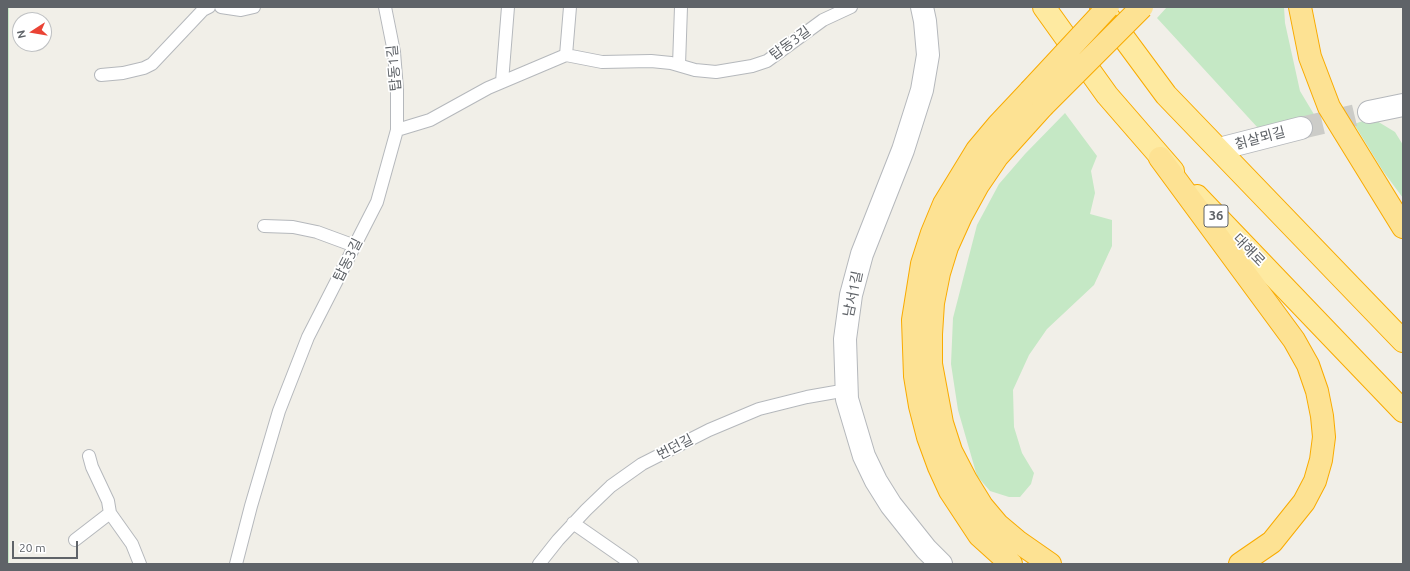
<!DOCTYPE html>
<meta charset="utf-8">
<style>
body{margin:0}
#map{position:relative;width:1410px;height:571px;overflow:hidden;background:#f1efe8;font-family:Ubuntu,sans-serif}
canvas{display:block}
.frame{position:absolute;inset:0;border:8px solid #5f6368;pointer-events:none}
.north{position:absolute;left:12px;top:12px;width:40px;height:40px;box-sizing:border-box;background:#fff;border:1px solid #bfc1c3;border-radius:50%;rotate:258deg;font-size:11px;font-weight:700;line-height:16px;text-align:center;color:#5f6368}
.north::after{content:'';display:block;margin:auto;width:14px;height:18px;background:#ea4335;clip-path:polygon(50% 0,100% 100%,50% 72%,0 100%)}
.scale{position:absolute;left:12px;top:541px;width:66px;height:18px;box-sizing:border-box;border:2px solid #5f6368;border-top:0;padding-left:5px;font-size:12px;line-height:14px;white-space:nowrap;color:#5f6368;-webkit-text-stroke:3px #fff;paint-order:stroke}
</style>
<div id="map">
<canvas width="1410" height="571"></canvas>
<div class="frame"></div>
<div class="north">N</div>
<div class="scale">20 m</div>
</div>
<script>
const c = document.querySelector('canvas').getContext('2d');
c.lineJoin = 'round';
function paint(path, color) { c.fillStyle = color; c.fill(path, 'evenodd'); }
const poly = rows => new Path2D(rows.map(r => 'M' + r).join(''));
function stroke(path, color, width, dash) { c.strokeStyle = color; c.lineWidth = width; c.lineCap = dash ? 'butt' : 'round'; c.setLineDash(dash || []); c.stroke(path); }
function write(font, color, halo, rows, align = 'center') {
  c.font = font + ' Ubuntu,"Noto Sans KR",sans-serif'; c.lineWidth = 3.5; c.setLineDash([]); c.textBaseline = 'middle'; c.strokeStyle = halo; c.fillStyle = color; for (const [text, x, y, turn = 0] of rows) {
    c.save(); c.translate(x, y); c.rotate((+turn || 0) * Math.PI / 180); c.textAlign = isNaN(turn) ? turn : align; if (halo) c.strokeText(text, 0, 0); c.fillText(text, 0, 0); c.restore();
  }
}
const green = poly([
 [7,7,9,7,9,564,7,564],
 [1167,7,1284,7,1285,23,1300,91,1315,116,1258,128,1157,18],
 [1065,113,1097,156,1091,171,1095,193,1090,214,1112,220,1112,246,1094,285,1047,329,1029,355,1013,390,1014,427,1022,453,1034,473,1031,484,1020,497,1009,497,990,491,977,476,958,410,951,364,953,318,977,225,999,184,1025,154],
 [1372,118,1395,132,1403,145,1403,198,1383,171,1354,124]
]);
const minorTunnel = poly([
 [1301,128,1369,112]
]);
const service = poly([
 [221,7,241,10,254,7],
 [385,7,394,52,397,89,397,130],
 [566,55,602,62,651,61,671,63,695,70,716,72,752,66,767,61,823,20,851,7],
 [679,65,681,7],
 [101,75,123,73,144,68,152,64,203,10,209,7],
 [502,82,508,7],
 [264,226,293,227,317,232,355,246],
 [89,456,92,467,108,501,110,513],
 [573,523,632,564],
 [75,540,110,513,132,544,140,564],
 [236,564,251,506,279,411,308,337,377,202,397,130,430,120,488,88,566,55,570,7],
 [539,564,558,540,586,510,611,486,642,464,709,430,759,409,807,397,847,390]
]);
const minor = poly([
 [922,7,925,21,928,55,922,90,903,150,862,254,851,295,845,339,847,399,864,456,876,481,891,505,926,549,941,564],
 [1369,112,1403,105],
 [1219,149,1301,128]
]);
const trunk = poly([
 [1044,7,1107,95,1173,171],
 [1101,7,1166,95,1403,341],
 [1197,196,1403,411]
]);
const motorway = poly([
 [1300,7,1310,57,1329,107,1403,227],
 [1043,106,997,157,978,185,961,216,947,247,939,273,933,303,931,334,931,364,942,423,951,451,966,480,982,506,998,525,1017,541,1050,564],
 [1160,158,1294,340,1308,365,1317,391,1322,416,1324,437,1321,460,1315,481,1304,502,1272,542,1240,564],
 [1011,564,979,535,950,491,939,467,928,437,920,406,915,376,913,320,922,264,932,233,944,204,977,150,998,125,1030,91]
]);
const motorwayBridge = poly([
 [1030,91,1108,7],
 [1043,106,1142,7]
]);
const shields = [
 [1216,216,24]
];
const shieldNames = [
 ["36",1216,216]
];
const streetNames = [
 ["탑동3길",790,43,-36],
 ["탑동1길",394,68,-95],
 ["칡살뫼길",1260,138,-15],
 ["대해로",1249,250,46],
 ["탑동3길",348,260,-63],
 ["남서1길",853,294,-78],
 ["번던길",675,447,-27]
];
paint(green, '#c5e8c5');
stroke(minorTunnel, '#ccccc8', 22, [22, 11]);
stroke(service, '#b5b8bc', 14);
stroke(minor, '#b5b8bc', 24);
stroke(trunk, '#f9ab00', 24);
stroke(motorway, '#f9ab00', 24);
stroke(service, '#fff', 12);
stroke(minor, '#fff', 22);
stroke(trunk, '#feeaa1', 22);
stroke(motorway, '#fde293', 22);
stroke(motorwayBridge, '#f9ab00', 24, []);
stroke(motorwayBridge, '#fde293', 22);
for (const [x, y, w] of shields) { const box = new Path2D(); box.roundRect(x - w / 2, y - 11, w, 22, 3); c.fillStyle = '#fff'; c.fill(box); stroke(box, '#5f6368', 1); }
write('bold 13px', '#5f6368', null, shieldNames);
write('14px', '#5f6368', '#fff', streetNames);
</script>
